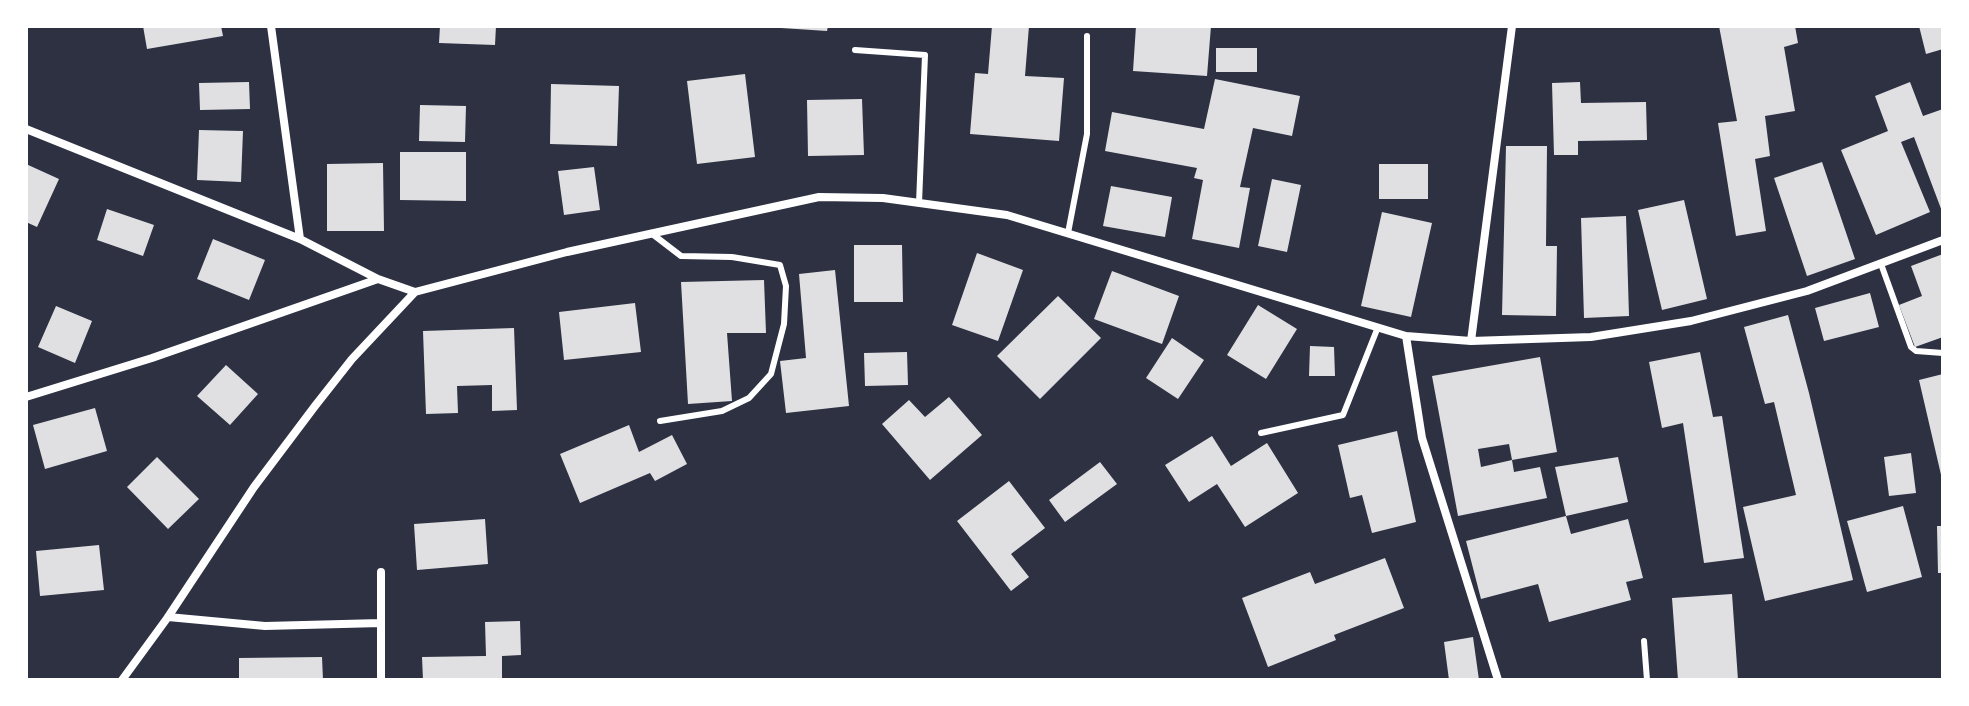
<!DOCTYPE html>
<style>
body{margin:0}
#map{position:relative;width:1969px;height:706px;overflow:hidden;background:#2d3142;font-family:"DejaVu Sans",sans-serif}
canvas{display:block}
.frame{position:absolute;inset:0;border:28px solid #fff;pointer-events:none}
</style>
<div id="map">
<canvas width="1969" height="706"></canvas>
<div class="frame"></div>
</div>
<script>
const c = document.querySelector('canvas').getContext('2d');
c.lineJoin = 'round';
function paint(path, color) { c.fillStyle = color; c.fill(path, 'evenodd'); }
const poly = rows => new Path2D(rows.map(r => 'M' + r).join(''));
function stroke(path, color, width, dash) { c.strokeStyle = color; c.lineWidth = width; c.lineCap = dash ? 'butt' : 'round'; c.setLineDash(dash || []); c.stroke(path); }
const building = poly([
 [143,26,221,26,223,36,147,49],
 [440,26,496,26,495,45,439,43],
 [781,26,828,26,827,31,781,28],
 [992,26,1029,26,1025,76,1064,78,1059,141,970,134,975,73,988,74],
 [1136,26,1211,26,1207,76,1133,71],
 [1719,26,1795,26,1798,43,1784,47,1795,111,1765,116,1770,156,1755,159,1766,231,1736,236,1718,123,1737,121],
 [1919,26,1943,26,1943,49,1926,54],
 [1216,48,1257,48,1257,72,1216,72],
 [745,74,755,157,697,164,687,81],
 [1215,79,1300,96,1292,136,1253,128,1240,187,1250,188,1239,248,1192,239,1203,180,1194,178,1197,168,1105,151,1112,112,1204,129],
 [249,82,250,109,200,110,199,83],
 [1580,82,1581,103,1646,102,1647,140,1578,141,1578,155,1554,155,1552,83],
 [1910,82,1923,116,1943,109,1943,214,1914,137,1901,142,1930,212,1876,235,1841,150,1888,131,1875,96],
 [551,84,619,86,617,146,550,144],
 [862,99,864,155,808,156,807,100],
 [420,105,466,106,465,142,419,141],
 [199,130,243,131,241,182,197,180],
 [1506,146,1547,146,1546,246,1557,246,1556,316,1502,315],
 [400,152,466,152,466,201,400,200],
 [1822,162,1855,259,1807,276,1774,178],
 [383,163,384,231,327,231,327,164],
 [26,164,59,179,37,227,26,222],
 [1379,164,1428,164,1428,199,1379,199],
 [594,167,600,210,564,215,558,171],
 [1272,179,1301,185,1287,252,1258,246],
 [1111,186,1172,197,1165,237,1103,226],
 [1684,200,1707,299,1662,310,1638,210],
 [107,209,154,225,143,256,97,240],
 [1382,212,1432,223,1411,317,1361,306],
 [1626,216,1629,316,1584,318,1581,218],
 [213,239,265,260,249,300,197,279],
 [854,245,902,245,903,302,854,302],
 [977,253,1023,270,998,341,952,325],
 [1943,254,1943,337,1915,347,1899,305,1922,296,1911,266],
 [835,270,849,406,786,413,780,361,806,358,799,274],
 [1112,271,1179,296,1162,344,1094,319],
 [764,280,766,333,727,333,732,401,688,404,681,282],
 [1870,293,1879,327,1824,341,1815,308],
 [1058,296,1101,338,1040,399,997,356],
 [635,303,641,352,564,360,559,312],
 [1258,305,1297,329,1266,379,1227,355],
 [56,306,92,321,75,363,38,347],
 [1788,315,1809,393,1853,580,1765,601,1743,507,1796,495,1774,402,1765,404,1744,327],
 [514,328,517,410,492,411,492,385,457,386,458,413,426,414,423,331],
 [1172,338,1204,360,1178,399,1146,378],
 [1310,346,1334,347,1335,376,1309,376],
 [907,352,908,385,865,386,864,353],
 [1700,352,1713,417,1722,416,1744,558,1704,563,1683,423,1662,428,1649,362],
 [1540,357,1557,452,1512,460,1514,472,1540,467,1547,498,1458,516,1432,376],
 [1509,444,1512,460,1481,467,1478,449],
 [226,365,258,394,230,425,197,396],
 [1943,374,1943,479,1942,479,1919,380],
 [949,397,982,435,930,480,882,424,909,400,925,417],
 [95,408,107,451,45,469,33,425],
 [629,425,639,452,672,435,687,464,655,481,650,473,580,503,560,454],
 [1397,431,1416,522,1372,533,1362,495,1350,498,1338,445],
 [1212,436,1231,466,1267,443,1298,493,1245,527,1217,484,1189,502,1165,465],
 [1911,453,1916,493,1889,496,1884,457],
 [157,457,199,499,168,529,127,487],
 [1618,457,1628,502,1566,516,1571,534,1628,519,1643,578,1626,582,1631,600,1549,622,1538,584,1481,599,1466,541,1566,516,1555,467],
 [1100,462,1117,484,1065,522,1049,500],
 [1009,481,1045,528,1011,554,1029,577,1011,591,957,521],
 [1903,506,1922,577,1867,592,1847,521],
 [485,519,488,564,417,570,414,524],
 [1937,526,1943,526,1943,573,1938,573],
 [99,545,104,590,40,596,36,551],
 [1385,558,1404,608,1334,635,1336,640,1268,667,1242,598,1310,572,1315,584],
 [1732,594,1738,680,1678,680,1672,598],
 [520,621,521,655,502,656,502,680,423,680,422,657,486,656,485,622],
 [1473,637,1479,680,1449,680,1444,642],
 [322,657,323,680,239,680,239,658]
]);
const service = poly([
 [855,50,925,55,919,203],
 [651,233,681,256,732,257,780,265,786,286,784,324,771,374,749,398,722,411,660,421],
 [1068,233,1087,134,1087,36],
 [1881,264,1911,347,1916,351,1943,353],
 [1261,433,1343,415,1378,327],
 [1644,641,1647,680]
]);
const minor = poly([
 [271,26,300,239],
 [26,129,300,239,378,279,415,292],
 [1406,336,1422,438,1498,680],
 [1471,341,1512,26],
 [26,397,152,358,378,279],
 [381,572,381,680],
 [168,617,265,626,381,623],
 [122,680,168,617,254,487,315,406,352,359,415,292,567,252,819,197,883,198,1007,215,1406,336,1471,341,1591,337,1691,321,1807,291,1943,240]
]);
paint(building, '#e0e0e3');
stroke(service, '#fff', 6);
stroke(minor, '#fff', 8);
</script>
